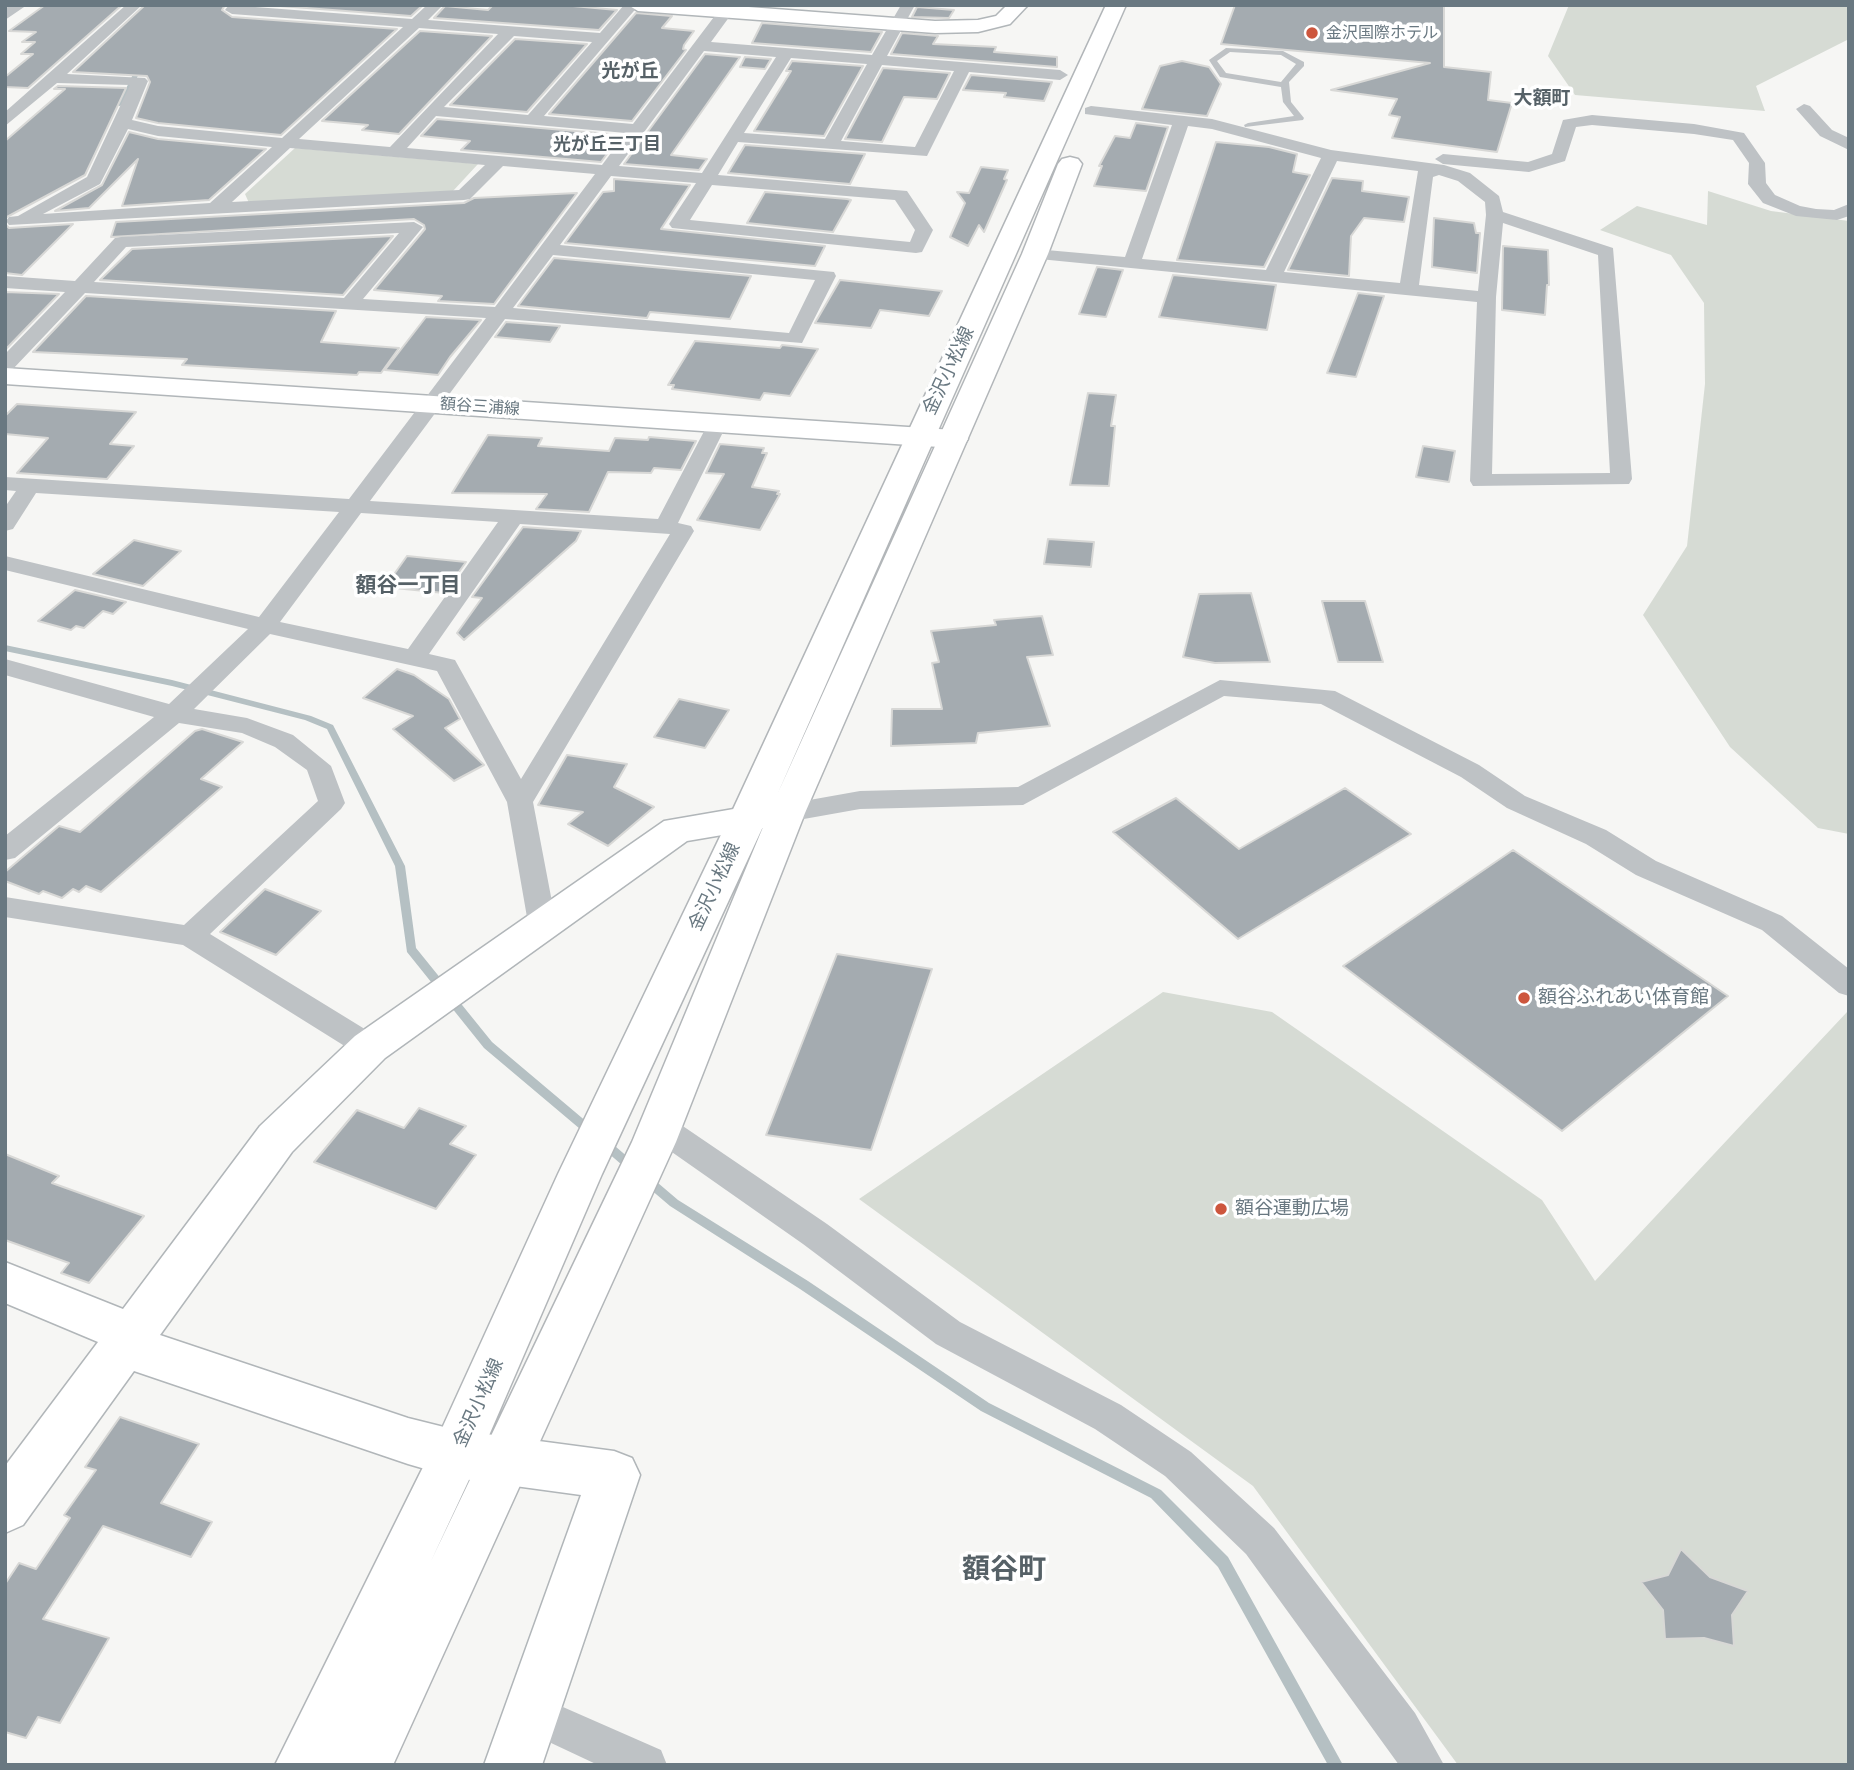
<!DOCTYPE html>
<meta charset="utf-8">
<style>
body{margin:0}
#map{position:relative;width:1854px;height:1770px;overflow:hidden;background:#f6f6f4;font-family:"Noto Sans",sans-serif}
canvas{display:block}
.frame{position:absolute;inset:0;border:7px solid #697881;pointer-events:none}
</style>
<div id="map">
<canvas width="1854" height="1770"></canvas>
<div class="frame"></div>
</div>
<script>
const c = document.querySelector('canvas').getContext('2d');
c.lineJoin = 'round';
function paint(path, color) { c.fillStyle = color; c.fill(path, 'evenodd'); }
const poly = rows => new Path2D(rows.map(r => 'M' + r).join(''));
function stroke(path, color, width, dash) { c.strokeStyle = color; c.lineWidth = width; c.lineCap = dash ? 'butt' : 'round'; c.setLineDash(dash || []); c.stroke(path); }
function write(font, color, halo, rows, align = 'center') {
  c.font = font + ' "Noto Sans","Noto Sans JP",sans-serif'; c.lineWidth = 7; c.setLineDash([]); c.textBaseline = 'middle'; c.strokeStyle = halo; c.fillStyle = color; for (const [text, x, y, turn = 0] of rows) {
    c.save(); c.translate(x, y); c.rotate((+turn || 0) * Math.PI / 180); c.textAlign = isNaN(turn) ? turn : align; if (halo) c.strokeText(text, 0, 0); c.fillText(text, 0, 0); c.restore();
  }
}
const green = poly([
 [1569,5,1849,5,1849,39,1756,86,1765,111,1575,95,1548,56],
 [295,148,478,164,453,191,249,203,245,194],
 [1708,191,1771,211,1849,221,1849,834,1818,828,1730,747,1643,615,1687,546,1705,384,1704,303,1671,255,1600,230,1637,206,1707,225],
 [1163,992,1272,1012,1542,1200,1595,1281,1847,1012,1849,1013,1849,1765,1458,1765,1253,1486,859,1199]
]);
const stream = poly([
 [138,64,143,65,124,105,119,106,118,105,138,64],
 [5,645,172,680,311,716,333,725,405,866,416,948,492,1042,594,1128,595,1131,594,1134,590,1135,586,1134,484,1048,407,952,395,866,327,729,305,720,172,686,5,651,5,645],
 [604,1139,608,1140,637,1165,639,1168,637,1171,633,1173,629,1171,600,1146,598,1143,600,1140,604,1139],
 [647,1175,651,1177,678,1200,808,1281,989,1403,1161,1490,1228,1557,1343,1765,1328,1765,1218,1567,1151,1498,981,1411,800,1289,670,1206,643,1183,641,1180,643,1177,647,1175]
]);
const building = poly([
 [45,5,122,5,28,88,5,87,5,77,33,54,21,54,35,42,22,42,36,32,9,31,45,5],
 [145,5,225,5,222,10,232,17,397,29,281,135,158,123,136,118,150,82,147,76,73,72,145,5],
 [267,5,423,5,411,16,267,5],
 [493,5,562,5,617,10,599,30,434,18,445,6,488,10,493,5],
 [1235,5,1444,5,1444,67,1491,72,1488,100,1512,103,1497,152,1392,138,1400,117,1389,115,1397,99,1331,90,1430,63,1221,44,1235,5],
 [917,7,954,10,949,18,912,17,917,7],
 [636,13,672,16,662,28,694,31,684,45,683,49,686,50,632,121,549,114,636,13],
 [762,23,882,32,871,52,752,43,762,23],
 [420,31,492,36,399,134,362,130,368,125,322,121,420,31],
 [902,33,938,36,933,44,996,47,994,52,1057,57,1057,67,891,54,902,33],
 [515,39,587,44,527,112,450,105,515,39],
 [705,54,740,57,671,155,707,159,699,170,624,164,705,54],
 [745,57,771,59,765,69,740,67,745,57],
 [792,61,863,66,824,136,754,131,791,71,786,71,792,61],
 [1182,61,1209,67,1221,84,1207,116,1142,109,1160,66,1182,61],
 [883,68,950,73,937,99,904,97,882,142,845,139,883,68],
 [971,75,1052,82,1044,101,1004,97,1006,93,963,90,971,75],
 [58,86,126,88,85,175,5,218,5,141,65,89,54,89,58,86],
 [437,119,621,135,601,162,461,150,470,141,421,136,437,119],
 [1136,123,1168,127,1146,191,1094,186,1102,166,1099,166,1115,136,1130,138,1136,123],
 [129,132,158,139,266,149,209,200,122,206,138,159,89,208,55,211,102,185,129,132],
 [1216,142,1269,147,1297,154,1293,172,1310,175,1264,267,1177,260,1216,142],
 [745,145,865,154,850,184,728,173,745,145],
 [981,167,1008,170,1004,179,1007,180,984,232,979,225,968,246,950,237,965,203,957,192,969,193,981,167],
 [1332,178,1363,181,1362,191,1409,197,1404,222,1364,218,1351,236,1349,276,1288,270,1332,178],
 [614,179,690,185,661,229,825,246,815,266,565,243,603,192,614,191,614,179],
 [765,192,847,199,851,200,833,232,747,223,765,192],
 [577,193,494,304,438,301,442,296,374,290,425,229,424,225,414,219,111,237,116,222,464,203,474,198,577,193],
 [1434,218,1474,223,1476,233,1480,233,1477,273,1432,267,1434,218],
 [5,224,9,228,73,224,22,275,5,273,5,224],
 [393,236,343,295,100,280,132,249,393,236],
 [1503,246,1548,250,1549,285,1547,285,1545,315,1502,310,1503,246],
 [554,258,751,276,730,319,650,312,647,318,518,306,554,258],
 [1097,267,1123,270,1106,317,1079,314,1097,267],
 [1173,275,1276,285,1267,330,1159,317,1173,275],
 [840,280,942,291,929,316,880,310,871,328,815,323,840,280],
 [5,292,59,294,5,350,5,292],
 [1358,293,1384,296,1356,377,1327,373,1358,293],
 [86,296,336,311,321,342,399,348,381,373,359,372,357,375,182,365,187,359,33,352,86,296],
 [426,317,481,320,450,357,438,375,385,370,426,317],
 [506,322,560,326,550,342,495,337,506,322],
 [695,341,780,348,782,345,818,349,790,396,764,393,760,400,672,389,674,385,668,385,695,341],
 [1088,393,1116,395,1111,426,1115,426,1109,486,1070,485,1088,393],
 [17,404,136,412,110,444,134,446,107,479,17,473,48,438,5,434,5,416,17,404],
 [488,435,542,438,538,446,609,451,615,438,648,440,649,437,696,441,681,470,654,468,651,473,608,472,589,512,536,509,547,494,452,493,488,435],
 [720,444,764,448,762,453,767,453,752,487,779,491,777,494,780,494,760,530,697,520,724,474,706,473,720,444],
 [1423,446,1455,451,1449,482,1416,477,1423,446],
 [523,527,581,531,576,541,464,640,457,633,482,598,472,597,523,527],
 [1048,539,1094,542,1091,567,1044,564,1048,539],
 [134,540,181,551,143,586,93,574,134,540],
 [407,556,466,562,444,593,385,587,407,556],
 [75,590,126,602,113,614,103,611,84,628,76,626,71,630,38,621,75,590],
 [1251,593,1270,662,1215,663,1183,657,1199,594,1251,593],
 [1322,601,1365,601,1383,662,1338,662,1322,601],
 [1042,616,1053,655,1027,657,1050,726,978,733,976,743,891,746,892,709,942,709,932,663,939,662,931,631,996,625,994,620,1042,616],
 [397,669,414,675,449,699,460,719,445,728,484,765,454,781,393,729,413,716,363,698,397,669],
 [679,699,729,710,705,748,654,737,679,699],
 [202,729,243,742,201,779,222,787,101,892,86,886,79,892,73,889,62,898,43,891,39,894,5,881,5,872,59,826,80,832,195,731,202,729],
 [567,755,627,764,614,787,654,807,608,846,568,824,583,812,538,805,567,755],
 [1345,788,1411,834,1238,939,1113,832,1176,798,1239,849,1345,788],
 [1513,850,1728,996,1562,1131,1343,966,1513,850],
 [265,889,321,911,276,955,220,932,265,889],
 [837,954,932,969,871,1150,766,1135,837,954],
 [419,1108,466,1126,450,1144,476,1155,436,1209,314,1162,357,1110,404,1128,419,1108],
 [5,1154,59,1176,52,1183,144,1216,89,1283,61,1273,69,1263,5,1240,5,1154],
 [120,1417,199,1444,161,1503,212,1522,191,1557,103,1526,43,1619,109,1638,60,1723,38,1717,26,1738,5,1732,5,1584,19,1563,36,1569,70,1518,64,1515,96,1470,85,1467,120,1417],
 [1681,1549,1710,1577,1748,1591,1732,1615,1734,1646,1704,1638,1665,1639,1663,1610,1641,1582,1668,1575,1681,1549]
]);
const lane = poly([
 [1226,48,1283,51,1304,62,1304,66,1289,82,1291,102,1304,118,1303,120,1245,127,1244,125,1248,123,1294,116,1283,102,1281,87,1220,77,1209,60,1226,48],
 [1230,52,1281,55,1296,64,1281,82,1226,73,1217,61,1230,52]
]);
const street = poly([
 [10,5,27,5,5,20,5,9,10,5],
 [126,5,142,5,67,74,145,78,148,81,132,120,158,126,282,138,403,27,232,14,225,10,229,5,412,19,427,5,443,5,428,20,600,33,624,5,639,5,544,116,633,124,723,5,738,5,711,42,872,55,901,5,915,5,887,56,1060,70,1068,75,1060,80,969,72,927,156,738,142,718,175,907,191,933,230,922,252,916,253,672,228,669,224,696,183,611,176,560,245,834,272,836,276,802,343,505,319,370,501,658,519,711,418,725,418,728,422,678,523,691,526,694,531,533,802,556,923,552,930,542,933,532,930,528,923,507,802,437,671,270,634,194,709,247,718,293,735,331,766,345,803,341,809,210,934,381,1039,385,1047,381,1055,370,1059,359,1055,183,945,5,917,5,897,184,925,318,801,307,770,275,747,242,733,179,723,15,858,5,860,5,836,154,717,5,675,5,659,169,704,248,629,5,570,5,556,259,617,339,512,36,493,13,529,5,531,5,507,16,491,5,490,5,477,349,499,486,318,85,293,12,370,5,372,5,354,65,292,5,288,5,276,75,281,115,238,121,237,414,222,423,227,363,299,495,307,595,174,503,166,470,199,464,200,9,225,6,221,9,217,18,216,87,177,130,85,57,83,5,126,5,112,126,5],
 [419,28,498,34,390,147,299,139,419,28],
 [514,36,592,42,528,115,444,107,514,36],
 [704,51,776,57,702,173,619,166,704,51],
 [791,58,867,64,825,139,744,133,791,58],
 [882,65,954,71,915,147,841,141,882,65],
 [436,116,626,133,602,165,407,148,436,116],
 [128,129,158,136,272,147,210,203,43,214,100,184,128,129],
 [290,148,394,157,485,165,459,190,232,202,290,148],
 [712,185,895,200,915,230,910,242,690,220,712,185],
 [399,233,344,298,94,282,126,247,399,233],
 [553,255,815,280,789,333,513,308,553,255],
 [361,513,498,522,408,649,280,622,361,513],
 [520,524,670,534,521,779,455,660,429,654,520,524],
 [1804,104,1810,106,1832,130,1849,138,1849,150,1820,136,1796,109,1804,104],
 [1091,106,1212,119,1331,150,1444,165,1470,173,1499,196,1503,212,1613,248,1632,479,1629,484,1473,486,1470,481,1477,302,1029,258,1026,254,1029,250,1035,249,1125,257,1172,125,1085,114,1085,108,1091,106],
 [1188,126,1212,129,1321,158,1266,270,1142,259,1188,126],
 [1337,161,1418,171,1400,283,1284,272,1337,161],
 [1439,175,1458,181,1485,202,1486,215,1478,291,1419,285,1433,177,1439,175],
 [1503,223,1598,255,1610,473,1492,474,1496,297,1503,223],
 [1592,115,1694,124,1744,133,1765,163,1766,183,1775,195,1800,206,1816,209,1834,210,1849,204,1849,216,1837,220,1796,216,1763,203,1748,184,1749,163,1733,140,1694,134,1592,125,1576,127,1565,161,1529,172,1443,164,1435,159,1443,154,1528,162,1552,154,1563,120,1592,115],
 [1220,680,1335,691,1479,765,1525,796,1606,830,1656,861,1782,916,1849,969,1849,996,1839,993,1762,930,1636,875,1586,844,1507,808,1461,777,1321,704,1224,696,1023,805,860,809,787,822,777,819,774,813,777,807,787,804,860,791,1018,787,1220,680],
 [660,1114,671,1118,827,1224,960,1322,1121,1405,1191,1452,1274,1528,1415,1713,1444,1765,1399,1765,1246,1554,1165,1476,1095,1429,936,1344,803,1244,649,1136,644,1127,649,1118,660,1114],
 [531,1693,661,1750,667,1765,598,1765,517,1727,511,1713,517,1699,531,1693]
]);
const secondary = poly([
 [628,5,722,5,935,21,978,20,996,16,1007,5,1028,5,1010,24,978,32,935,33,638,11,628,5],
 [5,368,954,430,964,433,968,439,964,445,954,448,5,384,5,368],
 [780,801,793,805,798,814,793,823,687,841,385,1058,292,1152,160,1335,408,1418,456,1430,614,1451,632,1458,640,1475,542,1765,484,1765,581,1495,456,1478,408,1464,134,1371,23,1525,5,1533,5,1466,98,1342,5,1303,5,1262,123,1309,260,1126,355,1036,664,821,780,801]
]);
const primary = poly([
 [1106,5,1126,5,777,795,1022,254,1058,164,1062,159,1070,157,1078,159,1082,164,1048,254,805,813,676,1142,393,1765,334,1765,338,1757,334,1765,275,1765,438,1437,558,1174,729,818,1106,5],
 [766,820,632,1142,431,1561,481,1454,602,1174,766,820]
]);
const markers = [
 [1312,33,7,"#cd563d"],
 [1524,998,7,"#cd563d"],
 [1221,1209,7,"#cd563d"]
];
const farPoinames = [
 ["金沢国際ホテル",1326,33]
];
const farStreetnames = [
 ["額谷三浦線",480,407,4]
];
const farNeighbourhoodnames = [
 ["光が丘三丁目",607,145]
];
const farQuarternames = [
 ["光が丘",630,72],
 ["大額町",1542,99]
];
const streetNames = [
 ["金沢小松線",949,371,-65],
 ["金沢小松線",715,887,-65],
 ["金沢小松線",479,1403,-66]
];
const poiNames = [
 ["額谷ふれあい体育館",1538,998],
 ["額谷運動広場",1235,1209]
];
const neighbourhoodNames = [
 ["額谷一丁目",408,586]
];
const nearQuarternames = [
 ["額谷町",1004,1570]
];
paint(green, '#d6dbd4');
paint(stream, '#b5c0c3');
paint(building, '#a4abb0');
stroke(building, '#d8d8d6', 2);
stroke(secondary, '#b1b6b9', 3);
stroke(primary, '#b2b6b9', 3);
paint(lane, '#bec2c5');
paint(street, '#bec2c5');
paint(secondary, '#fff');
paint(primary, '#fff');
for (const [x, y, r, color] of markers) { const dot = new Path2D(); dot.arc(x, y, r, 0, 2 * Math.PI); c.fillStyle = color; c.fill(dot); stroke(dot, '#fff', 2.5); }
write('16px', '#697881', '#fff', farPoinames, 'left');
write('16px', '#697881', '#fff', farStreetnames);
write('bold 18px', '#566167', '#fff', farNeighbourhoodnames);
write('bold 19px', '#566167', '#fff', farQuarternames);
write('19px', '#697881', '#fff', streetNames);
write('19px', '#697881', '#fff', poiNames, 'left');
write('bold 21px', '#566167', '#fff', neighbourhoodNames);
write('bold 28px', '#566167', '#fff', nearQuarternames);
</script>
